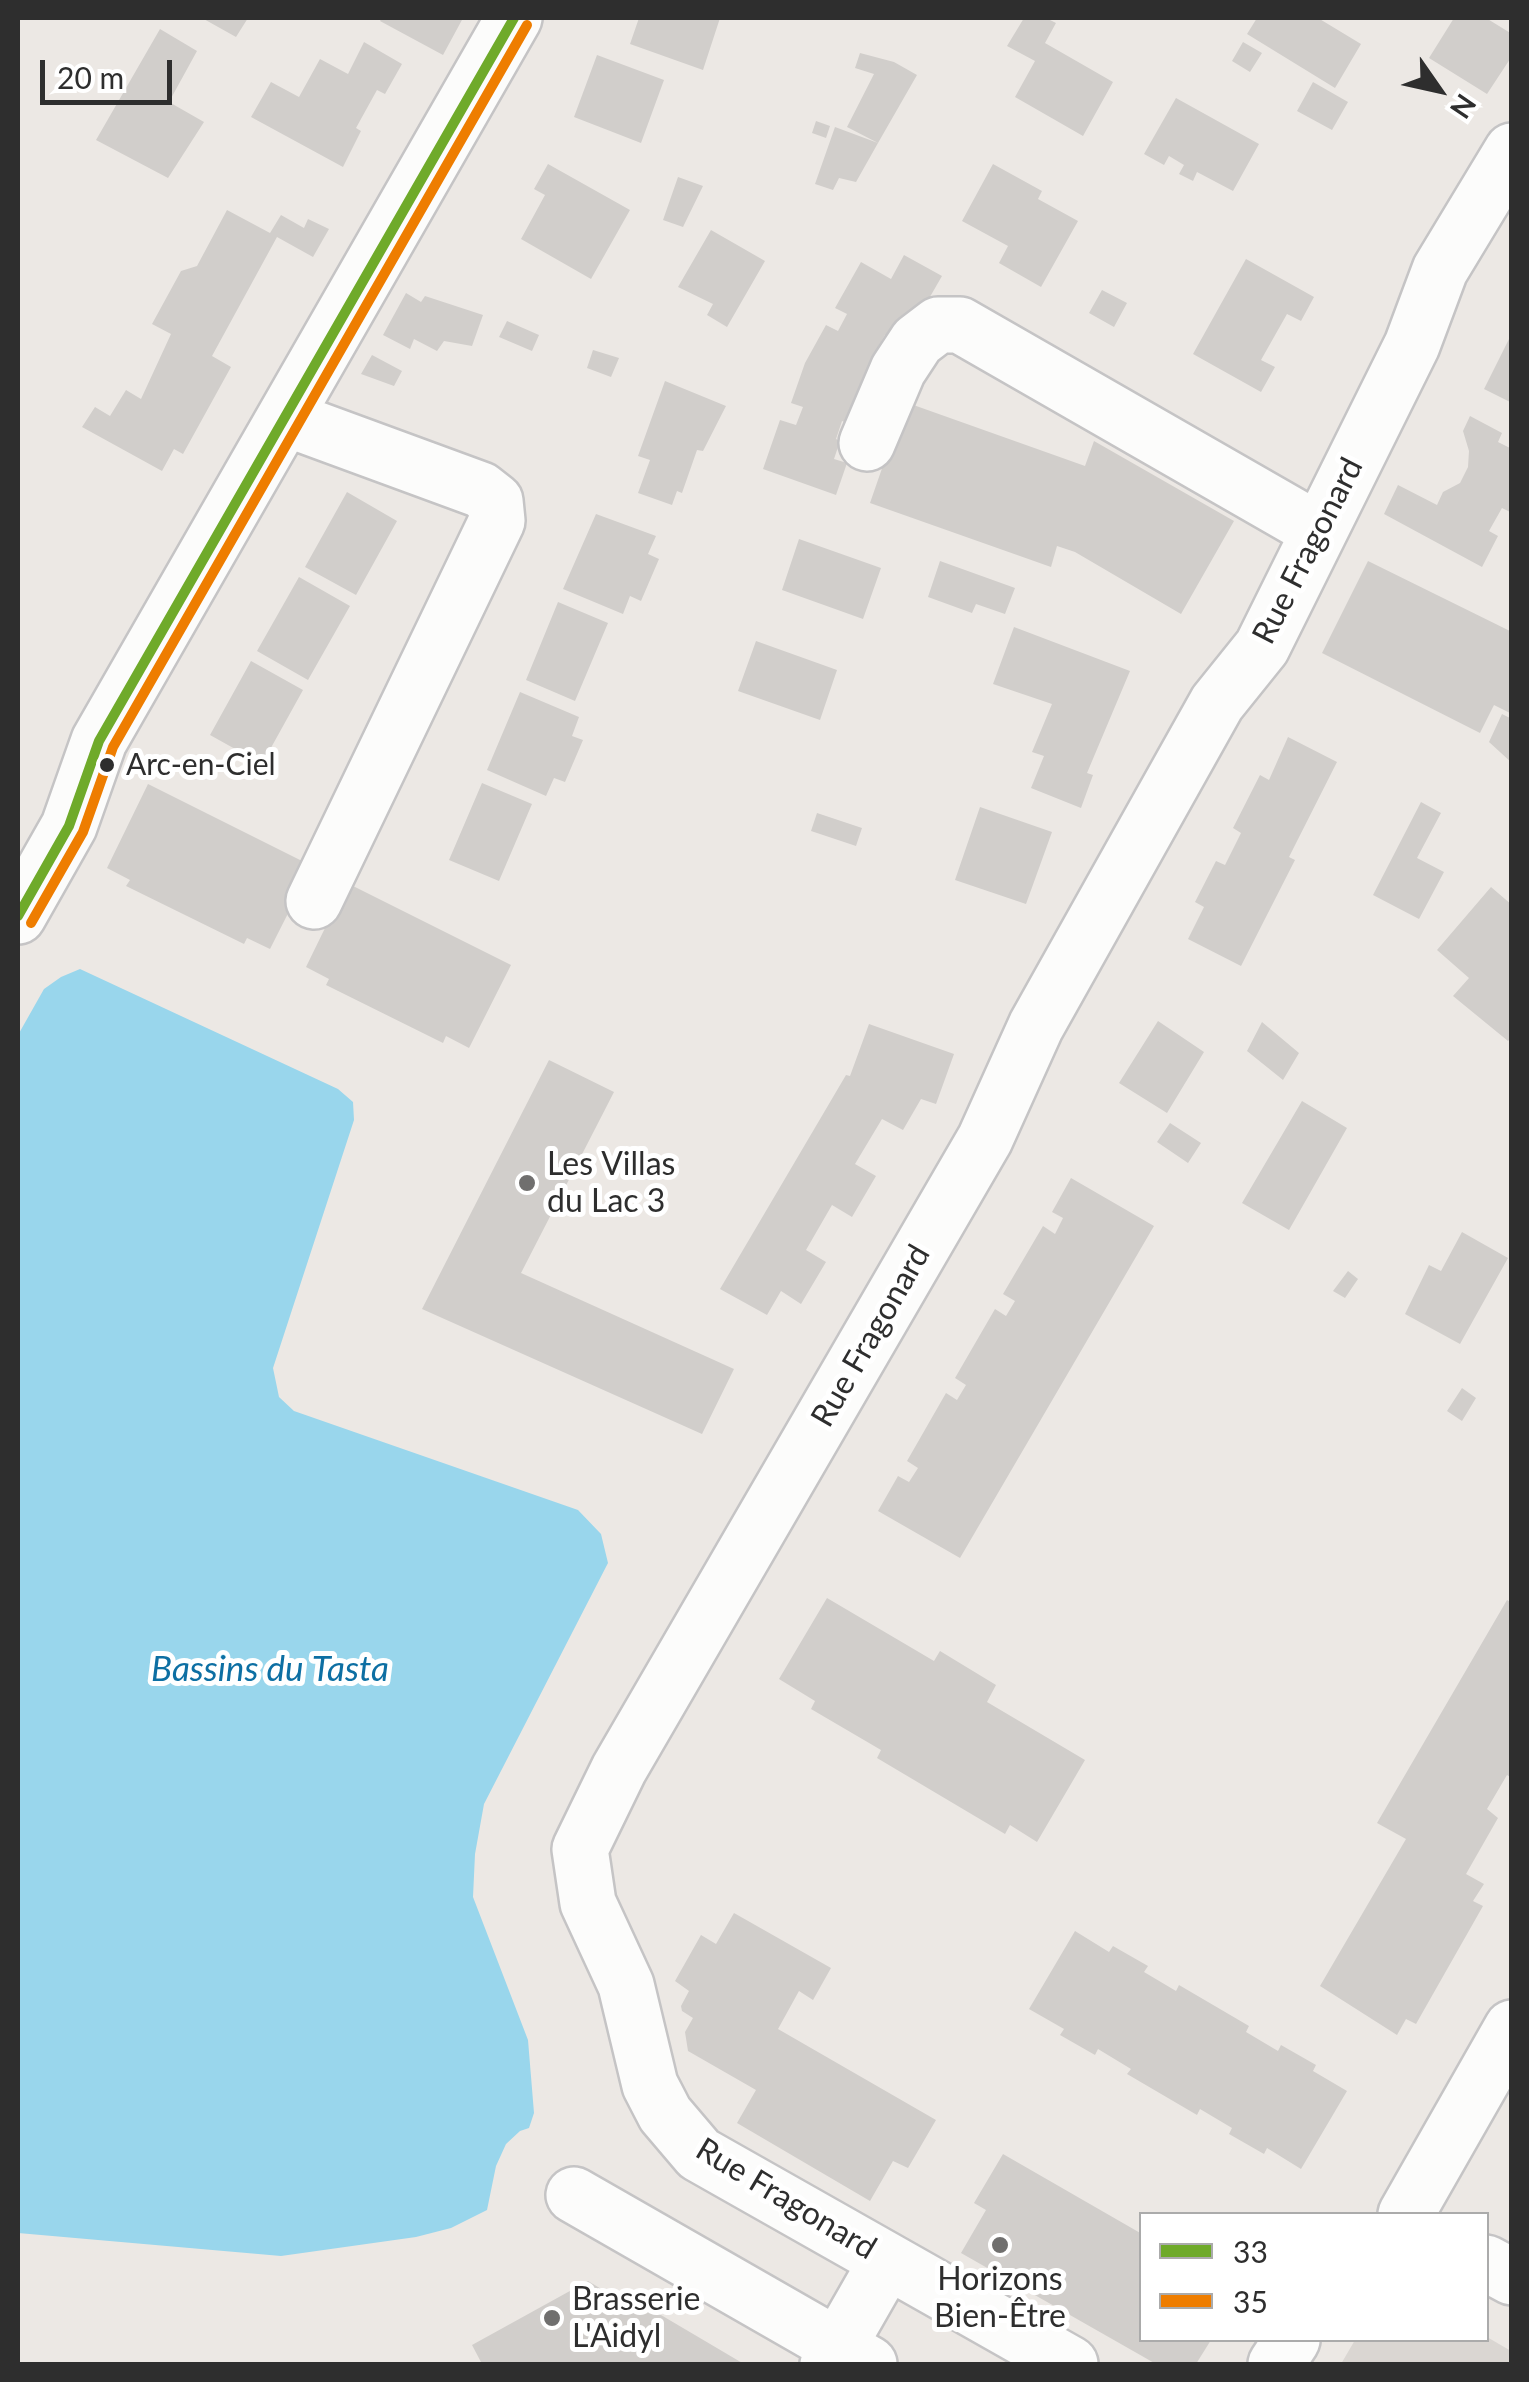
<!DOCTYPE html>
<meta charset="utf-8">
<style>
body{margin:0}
#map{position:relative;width:1529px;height:2382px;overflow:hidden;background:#ece8e4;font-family:Lato,sans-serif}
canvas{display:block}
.frame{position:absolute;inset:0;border:20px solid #2e2e2e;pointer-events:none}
.legend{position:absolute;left:1139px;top:2212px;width:350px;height:130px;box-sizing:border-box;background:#fff;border:2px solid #ababab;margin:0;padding:12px 18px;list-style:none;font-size:30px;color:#2e2e2e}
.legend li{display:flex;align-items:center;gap:20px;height:50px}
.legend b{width:50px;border:2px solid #ababab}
.north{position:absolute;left:1389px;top:40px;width:100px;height:100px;-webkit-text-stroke:8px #fff;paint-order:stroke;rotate:124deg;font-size:28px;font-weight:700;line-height:40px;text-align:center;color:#2e2e2e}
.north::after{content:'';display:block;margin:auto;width:35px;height:45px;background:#2e2e2e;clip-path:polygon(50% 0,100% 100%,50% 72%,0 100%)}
.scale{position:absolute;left:40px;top:60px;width:132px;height:45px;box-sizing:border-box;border:5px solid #2e2e2e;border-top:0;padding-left:12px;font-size:30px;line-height:35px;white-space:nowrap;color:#2e2e2e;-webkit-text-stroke:8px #fff;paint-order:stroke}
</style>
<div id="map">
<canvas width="1529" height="2382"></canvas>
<div class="frame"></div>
<ul class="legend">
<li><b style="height:12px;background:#6faa2a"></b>33</li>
<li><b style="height:12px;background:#ee7d00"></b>35</li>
</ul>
<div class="north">N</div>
<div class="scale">20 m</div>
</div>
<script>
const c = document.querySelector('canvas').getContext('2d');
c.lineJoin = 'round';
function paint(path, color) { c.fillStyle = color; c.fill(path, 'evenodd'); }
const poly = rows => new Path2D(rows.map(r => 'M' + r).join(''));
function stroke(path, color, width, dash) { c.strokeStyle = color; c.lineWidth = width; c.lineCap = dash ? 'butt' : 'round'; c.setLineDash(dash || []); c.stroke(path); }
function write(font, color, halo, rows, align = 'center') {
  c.font = font + ' Lato,sans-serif'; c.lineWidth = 10; c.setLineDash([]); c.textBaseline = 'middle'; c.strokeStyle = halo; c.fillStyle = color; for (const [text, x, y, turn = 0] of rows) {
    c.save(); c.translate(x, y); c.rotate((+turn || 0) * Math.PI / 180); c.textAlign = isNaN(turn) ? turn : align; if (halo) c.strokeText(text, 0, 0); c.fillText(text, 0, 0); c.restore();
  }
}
const plaza = poly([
 [1487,2337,1511,2351,1511,2364,1341,2364,1355,2340,1486,2340]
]);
const water = poly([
 [80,969,338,1089,353,1102,354,1120,273,1368,279,1397,294,1411,578,1510,601,1534,608,1563,484,1804,475,1854,473,1897,528,2040,534,2113,529,2128,520,2131,506,2144,496,2166,487,2210,451,2228,416,2237,281,2256,18,2233,18,1035,44,989,61,977]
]);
const building = poly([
 [202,18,248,18,236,37],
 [382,18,463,18,443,55,380,21],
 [639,18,720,18,703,70,630,44],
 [1024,18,1046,18,1056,23,1045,43,1113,82,1083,136,1015,97,1035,61,1007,46],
 [1257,18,1318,18,1361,44,1335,88,1247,34],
 [1454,18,1486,18,1512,34,1512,56,1487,94,1429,58],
 [160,29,197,51,169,102,204,122,168,178,96,140],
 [364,42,402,64,385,94,377,90,356,128,361,131,343,167,251,117,271,82,299,97,320,59,348,74],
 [1243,42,1262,53,1250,72,1232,61],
 [860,53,894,62,917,75,878,143,847,127,874,74,855,68],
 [597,55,664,80,641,143,574,117],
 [1313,82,1348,102,1332,130,1297,111],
 [1176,98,1259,144,1233,191,1197,172,1193,181,1179,174,1184,165,1169,156,1164,165,1144,154],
 [816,121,830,126,826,138,812,133],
 [835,127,878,143,856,182,839,178,833,190,815,184],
 [548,164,630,210,591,279,521,239,545,195,534,189],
 [993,164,1042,191,1038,199,1078,221,1041,287,999,263,1008,246,962,221],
 [678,177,703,186,683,227,663,220],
 [227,210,270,233,281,215,304,228,308,219,329,229,313,257,277,237,212,356,231,367,183,454,174,449,162,471,82,427,95,407,110,416,126,390,141,399,171,334,152,324,181,271,197,266],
 [711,230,765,261,727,327,707,315,713,304,678,287],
 [904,255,942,276,912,328,892,339,885,335,875,352,879,354,861,386,847,423,842,421,836,439,840,441,834,459,847,463,836,495,763,469,780,420,796,425,803,407,791,403,805,363,826,325,838,331,847,314,835,308,861,262,891,279],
 [1246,259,1314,297,1301,321,1287,314,1261,360,1275,367,1261,392,1193,354],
 [1102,290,1127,303,1114,327,1089,313],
 [406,293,421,302,425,296,483,315,472,346,444,341,437,351,414,339,410,349,383,335],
 [507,321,539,335,532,351,499,337],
 [1512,333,1512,403,1484,389],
 [593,350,619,358,611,377,587,368],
 [372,355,402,371,394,386,361,374],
 [665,381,726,406,703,451,697,450,682,493,677,491,672,505,638,493,650,460,638,456],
 [905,402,1085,466,1094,441,1234,521,1181,614,1075,552,1057,546,1051,567,870,503],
 [1470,416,1502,433,1498,442,1512,449,1512,513,1502,508,1489,531,1498,536,1482,567,1384,514,1398,485,1437,505,1443,492,1460,483,1468,467,1469,451,1463,431],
 [347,492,397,521,356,595,305,567],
 [596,514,656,536,648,554,659,559,641,601,630,596,623,614,563,589],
 [799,539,881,568,863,619,782,590],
 [940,561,1015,588,1005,614,976,604,972,613,928,597],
 [1368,561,1512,632,1510,713,1494,705,1480,733,1322,653],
 [299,577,350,606,308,680,257,651],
 [558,602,608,623,575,701,526,680],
 [1014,627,1130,671,1087,773,1093,775,1081,808,1031,788,1044,756,1032,752,1052,704,993,684],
 [756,641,837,670,820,720,738,691],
 [251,661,303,690,262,764,210,735],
 [520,692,579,717,572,736,583,740,565,782,554,778,546,796,487,770],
 [1502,714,1512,719,1512,763,1489,742],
 [1288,737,1337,762,1289,857,1295,860,1241,966,1188,939,1204,907,1195,902,1216,861,1225,865,1241,833,1233,828,1260,775,1269,780],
 [482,783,532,804,499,881,449,860],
 [148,784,312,866,270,949,247,938,244,944,126,886,130,880,107,868],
 [1421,802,1441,813,1417,858,1444,872,1419,919,1373,895],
 [980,807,1052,832,1026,904,955,880],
 [817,813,862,828,856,846,811,831],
 [347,883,511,965,469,1048,446,1036,443,1043,326,985,329,979,306,967],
 [1491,887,1512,905,1512,1037,1508,1041,1453,996,1469,978,1437,950],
 [1158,1021,1204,1052,1167,1113,1119,1083],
 [1262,1022,1299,1053,1283,1080,1247,1051],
 [869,1024,954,1054,936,1104,921,1099,903,1130,882,1119,855,1164,876,1176,852,1217,832,1205,806,1250,826,1262,801,1304,781,1291,767,1315,720,1289,846,1075,850,1076],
 [549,1060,614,1092,521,1273,734,1369,702,1434,422,1309],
 [1302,1101,1347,1128,1289,1230,1242,1203],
 [1170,1123,1201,1143,1188,1163,1157,1142],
 [1071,1178,1154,1226,960,1558,878,1511,898,1476,909,1482,918,1468,907,1461,946,1393,957,1400,966,1385,955,1378,995,1309,1006,1316,1015,1301,1003,1294,1043,1226,1055,1234,1063,1218,1052,1212],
 [1462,1232,1508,1258,1460,1344,1405,1314,1429,1265,1441,1271],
 [1348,1271,1358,1279,1345,1298,1333,1291],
 [1462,1388,1476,1398,1462,1421,1447,1411],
 [827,1598,934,1661,940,1651,996,1685,987,1702,1085,1760,1037,1842,1010,1825,1005,1834,877,1758,881,1750,811,1709,815,1701,779,1679],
 [1507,1600,1512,1603,1512,1778,1507,1775,1487,1809,1498,1818,1466,1874,1484,1884,1473,1901,1483,1906,1416,2024,1406,2019,1397,2035,1320,1986,1406,1839,1377,1823],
 [734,1913,831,1968,813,2000,799,1991,778,2029,936,2120,908,2168,893,2161,870,2201,737,2123,756,2090,688,2051,685,2032,693,2018,682,2011,681,2006,689,1991,675,1981,701,1935,716,1944],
 [1075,1931,1109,1952,1113,1946,1148,1966,1144,1972,1176,1991,1179,1985,1249,2026,1246,2032,1278,2051,1281,2045,1316,2065,1313,2071,1347,2091,1301,2169,1267,2148,1264,2154,1229,2134,1232,2128,1200,2109,1197,2115,1127,2074,1131,2069,1098,2049,1095,2055,1060,2035,1064,2029,1029,2009],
 [1003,2154,1142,2234,1142,2340,1211,2340,1196,2364,1156,2364,961,2253,986,2210,974,2203],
 [588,2281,618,2299,622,2292,744,2364,482,2364,472,2345]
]);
const minor = poly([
 [285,418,481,490,495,501,497,521,314,901],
 [867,443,898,370,917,341,938,325,960,325,1319,531],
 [18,916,69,826,99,741,514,18],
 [574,2195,869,2364],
 [1406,2214,1512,2028],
 [1486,2263,1512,2277],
 [828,2364,887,2261],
 [1070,2364,699,2154,665,2114,650,2085,626,1985,588,1903,580,1849,619,1769,985,1139,1036,1026,1217,703,1262,647,1412,345,1440,270,1512,151],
 [1276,2364,1292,2340]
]);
const bus1 = poly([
 [18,916,69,826,99,741,514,18]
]);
const bus2 = poly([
 [31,923,83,832,113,747,527,25]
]);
const markers = [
 [107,765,9,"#2e2e2e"],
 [527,1183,10,"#706f6e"],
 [1000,2245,10,"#706f6e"],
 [552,2318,10,"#706f6e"]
];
const busNames = [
 ["Arc-en-Ciel",126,765]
];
const streetNames = [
 ["Rue Fragonard",1308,551,-63],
 ["Rue Fragonard",871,1336,-60],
 ["Rue Fragonard",786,2199,31]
];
const poiNames = [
 ["Les Villas",547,1165],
 ["du Lac 3",547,1202],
 ["Horizons",1000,2280,"center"],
 ["Bien-Être",1000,2317,"center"],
 ["Brasserie",572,2300],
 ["L'Aidyl",572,2337]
];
const waterNames = [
 ["Bassins du Tasta",270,1670]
];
paint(plaza, '#dad6d2');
paint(water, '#99d6ec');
paint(building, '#d1cecb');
stroke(minor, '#c5c4c5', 60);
stroke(minor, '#fcfcfb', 55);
stroke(bus1, '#6faa2a', 10);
stroke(bus2, '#ee7d00', 10);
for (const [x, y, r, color] of markers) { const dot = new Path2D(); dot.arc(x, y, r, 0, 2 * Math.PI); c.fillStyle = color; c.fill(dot); stroke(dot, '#fff', 4); }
write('30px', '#2e2e2e', '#fff', busNames, 'left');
write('32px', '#2e2e2e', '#fff', streetNames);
write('32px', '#2e2e2e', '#fff', poiNames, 'left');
write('italic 35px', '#0d6fa3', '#fff', waterNames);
</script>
